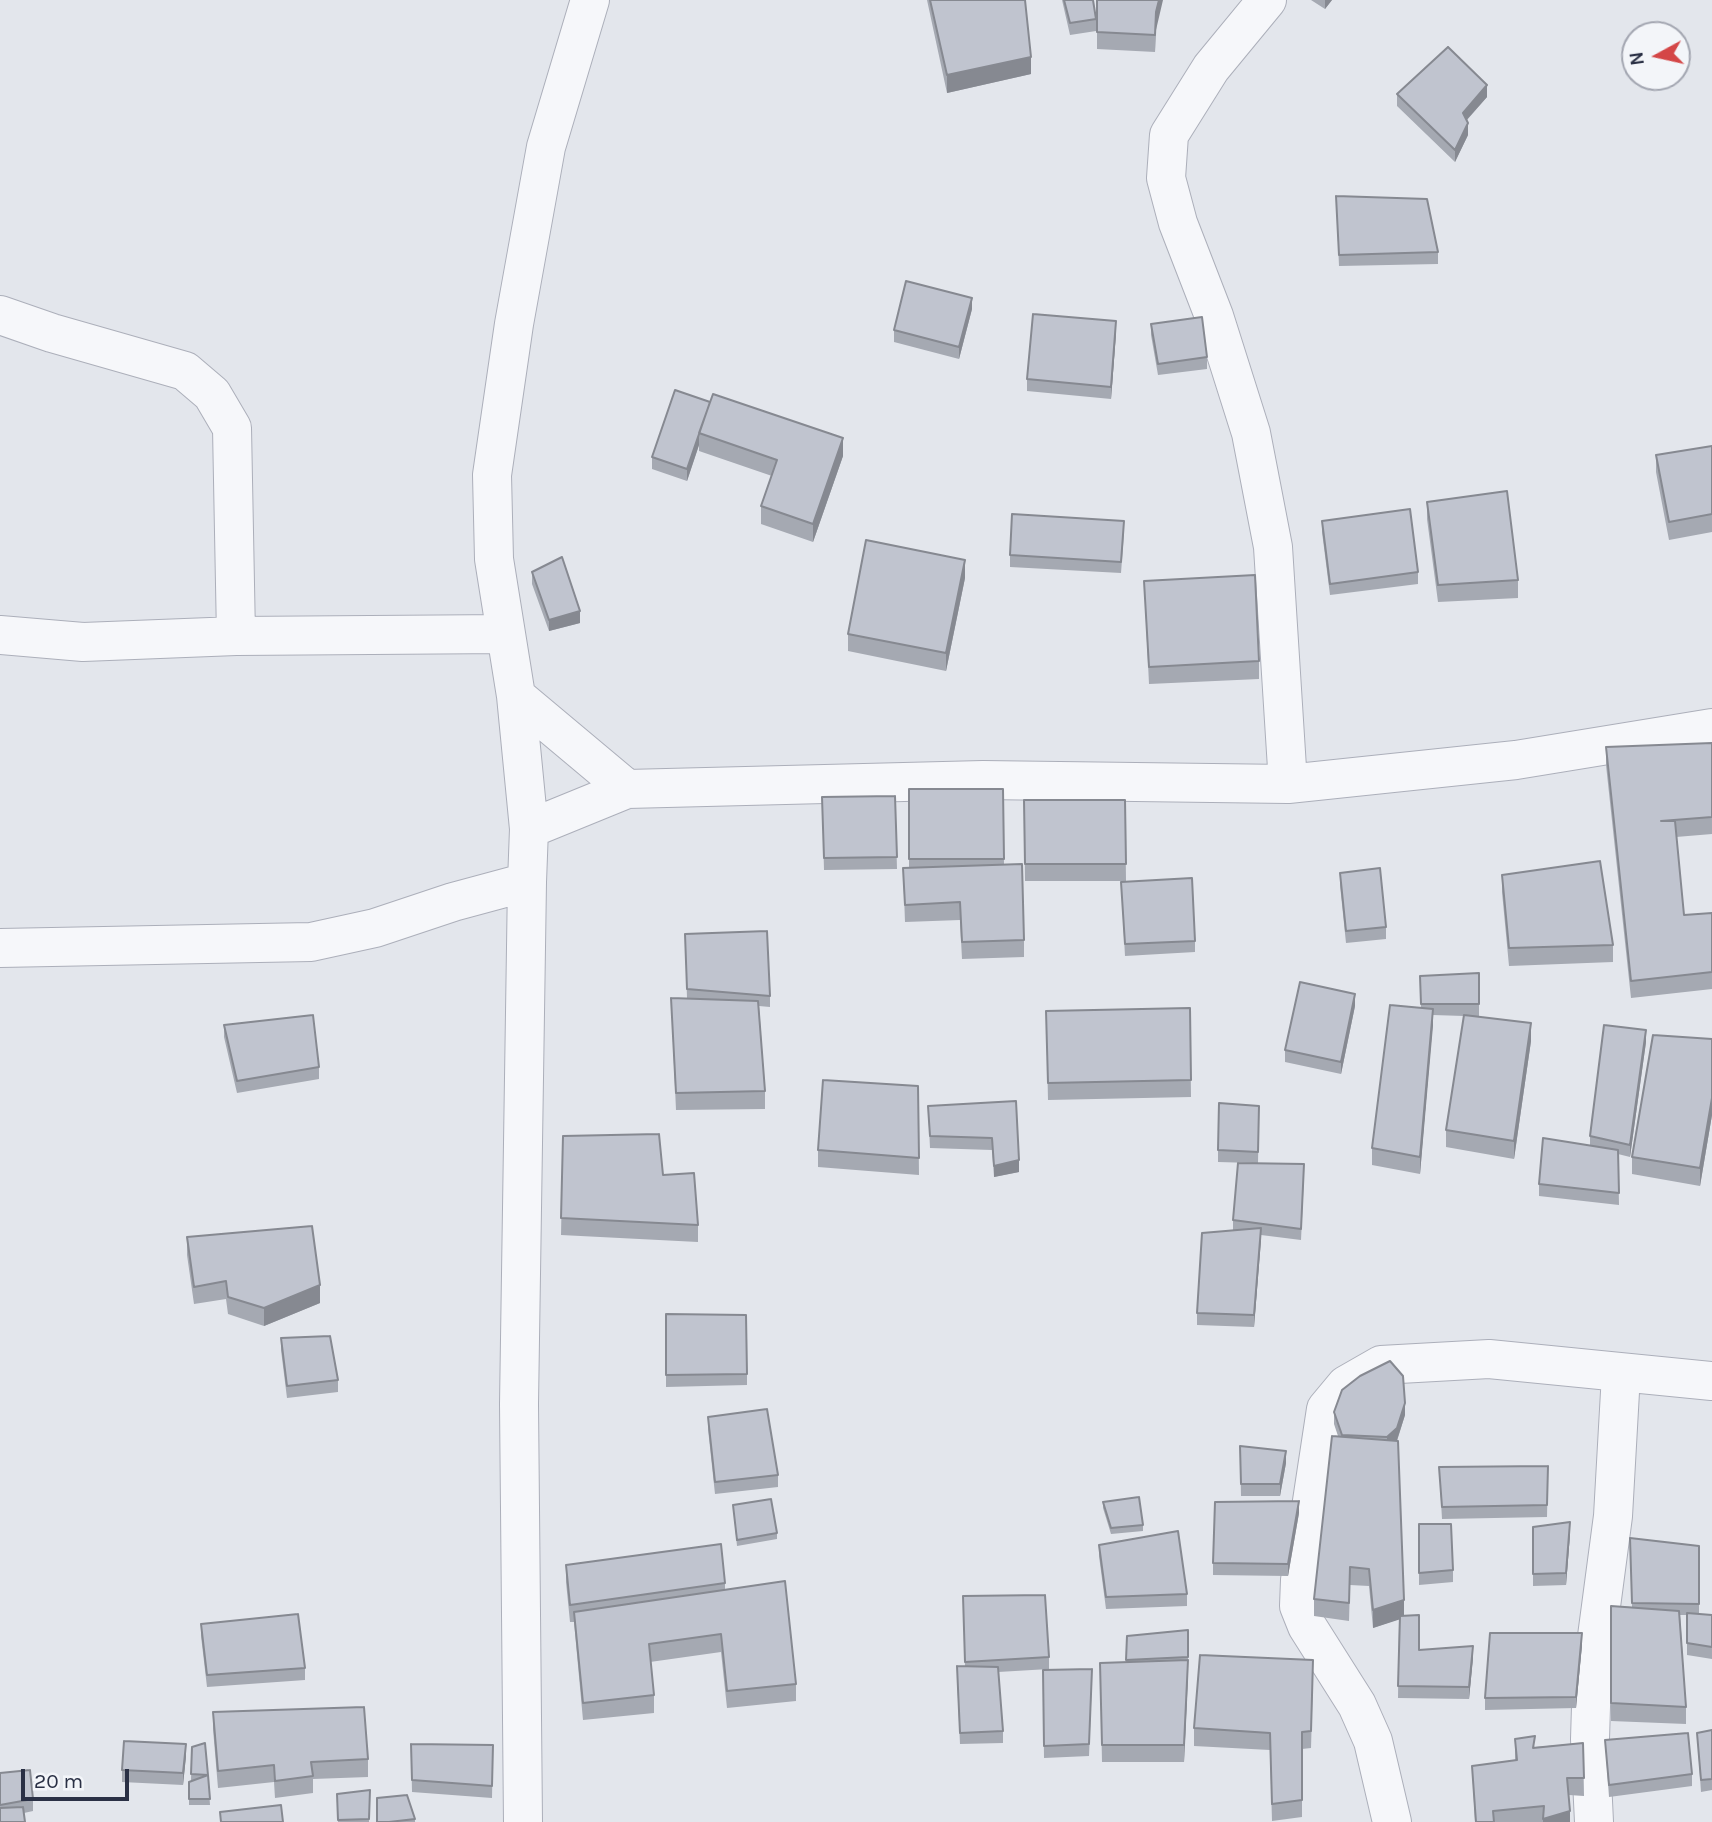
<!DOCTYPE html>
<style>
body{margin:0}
#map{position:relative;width:1712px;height:1822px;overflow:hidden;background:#e3e6ec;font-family:Karla,sans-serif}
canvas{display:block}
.north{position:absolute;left:1621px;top:21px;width:70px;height:70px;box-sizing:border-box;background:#f3f5f9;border:2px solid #a3a6b1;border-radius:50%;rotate:262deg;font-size:19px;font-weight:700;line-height:28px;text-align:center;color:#2a3045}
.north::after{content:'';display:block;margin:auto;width:24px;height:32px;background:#d44647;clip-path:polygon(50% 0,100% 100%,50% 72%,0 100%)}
.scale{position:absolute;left:21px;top:1769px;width:108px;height:32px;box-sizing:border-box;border:4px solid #2a3045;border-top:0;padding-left:9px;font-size:21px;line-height:24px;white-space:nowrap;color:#2a3045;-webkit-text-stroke:5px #f3f5f9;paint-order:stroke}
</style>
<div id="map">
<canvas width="1712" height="1822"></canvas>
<div class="north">N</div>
<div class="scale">20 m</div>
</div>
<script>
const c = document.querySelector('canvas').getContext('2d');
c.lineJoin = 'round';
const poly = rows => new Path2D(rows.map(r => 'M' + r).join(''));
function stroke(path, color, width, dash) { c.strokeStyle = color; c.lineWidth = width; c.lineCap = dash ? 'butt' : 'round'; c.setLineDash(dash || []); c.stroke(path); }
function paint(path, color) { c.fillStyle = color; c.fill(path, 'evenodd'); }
const street = poly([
 [1267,0,1211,68,1169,135,1166,178,1178,223,1214,316,1251,433,1273,547,1288,784],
 [0,315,52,333,185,371,212,394,232,428,236,636],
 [0,635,83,642,236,636,506,634],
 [516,696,627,789],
 [529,829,627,789,983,780,1288,784,1516,760,1712,728],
 [0,948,311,942,375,928,453,902,527,882],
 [523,1822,519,1404,527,882,529,829,516,696,494,559,492,475,514,324,546,147,590,0],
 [1392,1822,1373,1741,1357,1705,1307,1626,1299,1606,1300,1580,1326,1409,1346,1385,1381,1365,1489,1359,1712,1381],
 [1594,1822,1590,1739,1592,1674,1613,1516,1621,1374]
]);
const wall = poly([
 [927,0,1025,0,1031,74,947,93],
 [1062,0,1093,0,1096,19,1096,31,1070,35],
 [1097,0,1156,30,1155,52,1097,49],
 [1311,0,1332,0,1325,9],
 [1397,94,1487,97,1467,120,1468,135,1455,162,1397,106],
 [1336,196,1438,252,1438,264,1339,266],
 [972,309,959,359,894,342,894,330],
 [1151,324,1207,357,1207,369,1158,375,1151,335],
 [1116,333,1111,399,1027,391,1027,379],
 [675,390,843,456,813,542,761,524,761,506,772,476,699,451,699,445,687,481,652,469,652,457],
 [1712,446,1712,532,1669,540,1656,472,1656,455],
 [1427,502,1518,580,1518,598,1438,602,1427,519],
 [1322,521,1418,572,1418,584,1330,595,1322,532],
 [1124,533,1121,573,1010,567,1010,555],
 [532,572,580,623,549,631,532,584],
 [965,578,946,671,848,651,848,634],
 [1144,581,1259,661,1259,679,1149,684],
 [1712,743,1712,834,1676,837,1684,915,1712,913,1712,989,1631,998,1606,765,1606,747],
 [909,789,1003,789,1004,865,1024,940,1024,957,962,959,960,920,905,922,903,868,909,868],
 [895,796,897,869,824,870,822,797],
 [1024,800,1125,800,1126,881,1025,881],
 [1340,873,1386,927,1386,939,1346,943,1340,885],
 [1502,875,1613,945,1613,962,1509,966,1502,892],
 [1121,882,1195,941,1195,952,1125,956],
 [685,934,770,996,770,1007,759,1006,765,1091,765,1109,676,1110,671,998,687,998],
 [1479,973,1479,1016,1469,1016,1531,1041,1514,1159,1446,1147,1446,1130,1464,1016,1433,1015,1420,1174,1372,1165,1372,1148,1421,1007,1420,976],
 [1355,1006,1341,1074,1285,1062,1285,1050],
 [1190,1008,1191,1097,1048,1100,1046,1011],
 [224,1025,319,1067,319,1079,237,1093,224,1037],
 [1712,1039,1712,1115,1700,1186,1632,1174,1632,1157],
 [1646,1042,1630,1157,1618,1154,1619,1205,1539,1196,1539,1184,1590,1146,1590,1136],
 [918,1086,919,1175,818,1167,818,1150],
 [1016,1101,1019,1172,994,1177,992,1150,930,1148,928,1106],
 [1259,1106,1258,1163,1304,1176,1301,1240,1261,1235,1254,1327,1197,1325,1197,1313,1233,1230,1233,1220,1253,1163,1218,1162,1218,1150],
 [563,1136,663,1175,698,1225,698,1242,561,1235],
 [187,1237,320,1303,264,1326,228,1314,226,1299,194,1304,187,1255],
 [666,1314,747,1374,747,1385,666,1387],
 [281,1338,338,1380,338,1392,287,1398,281,1350],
 [1334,1412,1405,1415,1397,1441,1404,1616,1419,1650,1473,1658,1469,1699,1398,1698,1399,1619,1373,1628,1369,1586,1350,1585,1349,1621,1314,1616,1314,1599,1338,1436,1334,1424],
 [708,1417,778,1475,778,1487,715,1494,708,1429],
 [1240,1446,1286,1463,1280,1496,1241,1496],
 [1548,1466,1547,1517,1442,1519,1439,1467],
 [1103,1502,1143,1525,1143,1531,1111,1534,1103,1508],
 [733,1505,777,1533,777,1539,737,1546],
 [1299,1513,1288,1576,1213,1575,1213,1563],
 [1419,1524,1453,1570,1453,1582,1419,1585],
 [1533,1527,1570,1534,1566,1585,1533,1586],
 [1099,1545,1187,1594,1187,1606,1106,1609,1099,1556],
 [1699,1546,1699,1614,1712,1615,1712,1659,1687,1655,1687,1615,1680,1615,1686,1707,1686,1724,1611,1721,1611,1606,1632,1607,1630,1549],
 [566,1565,725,1583,725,1589,796,1684,796,1701,727,1708,721,1652,650,1662,654,1695,654,1713,583,1720,574,1622,570,1622,566,1582],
 [963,1596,1049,1657,1049,1669,998,1672,1003,1731,1003,1743,960,1744,957,1678,965,1666],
 [201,1624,305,1668,305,1680,207,1687,201,1636],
 [1188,1630,1188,1669,1184,1762,1102,1762,1100,1663,1126,1662,1127,1636],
 [1582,1645,1576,1708,1485,1710,1485,1698],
 [1043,1670,1092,1681,1089,1756,1044,1758],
 [1313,1678,1311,1748,1302,1749,1302,1817,1272,1821,1270,1750,1194,1746,1194,1728],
 [213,1712,368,1759,368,1777,313,1779,313,1793,275,1798,274,1782,218,1788,213,1729],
 [1712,1730,1712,1790,1701,1792,1697,1733],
 [1515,1739,1535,1747,1583,1743,1584,1796,1569,1795,1570,1822,1475,1822,1472,1766,1515,1760],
 [1605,1740,1692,1774,1692,1786,1609,1797],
 [411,1744,493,1745,492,1798,412,1792],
 [192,1747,208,1775,210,1805,189,1805,189,1782,195,1780,191,1780],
 [186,1756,183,1785,122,1782,122,1770],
 [0,1773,33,1799,33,1811,24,1813,0,1822],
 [370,1790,369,1822,338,1822,337,1794],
 [415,1819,415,1822,377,1822]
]);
const shadedWall = poly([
 [1159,0,1163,0,1156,30,1155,52,1156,12],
 [1325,0,1332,0,1325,9],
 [1031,57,1031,74,947,93,947,75],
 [1487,85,1487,97,1463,124,1463,113],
 [1468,123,1468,135,1455,162,1455,150],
 [972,298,972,309,959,359,959,347],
 [1116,321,1116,333,1111,399,1111,387],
 [699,434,699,445,687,481,687,469],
 [843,438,843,456,813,542,813,524],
 [965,560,965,578,946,671,946,653],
 [580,611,580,623,549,631,549,620],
 [1355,994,1355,1006,1341,1074,1341,1062],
 [1433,1009,1433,1026,1420,1174,1420,1157],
 [1531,1023,1531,1041,1514,1159,1514,1141],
 [1646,1030,1646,1042,1630,1157,1630,1145],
 [1712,1098,1712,1115,1700,1186,1700,1168],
 [1019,1160,1019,1172,994,1177,994,1166],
 [1261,1228,1261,1240,1254,1327,1254,1315],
 [320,1285,320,1303,264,1326,264,1308],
 [1405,1403,1405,1415,1397,1440,1387,1449,1387,1437],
 [1286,1451,1286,1463,1280,1496,1280,1484],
 [1299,1501,1299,1513,1288,1576,1288,1564],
 [1570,1522,1570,1534,1566,1585,1566,1573],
 [1404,1600,1404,1618,1373,1628,1373,1610],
 [1582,1633,1582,1645,1576,1708,1576,1697],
 [1473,1646,1473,1658,1469,1699,1469,1687],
 [1188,1660,1188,1677,1184,1762,1184,1745],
 [186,1744,186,1756,183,1785,183,1773],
 [1570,1811,1570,1822,1543,1822,1543,1819]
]);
const building = poly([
 [930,0,1025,0,1031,57,947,75,930,0],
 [1064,0,1093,0,1096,19,1070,23,1064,0],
 [1097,0,1159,0,1156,12,1155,35,1097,32,1097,0],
 [1448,47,1487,85,1463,113,1468,123,1455,150,1397,94,1448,47],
 [1336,196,1427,199,1438,252,1339,255,1336,196],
 [906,281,972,298,959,347,894,330,906,281],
 [1033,314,1116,321,1111,387,1027,379,1033,314],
 [1202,317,1207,357,1158,364,1151,324,1202,317],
 [675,390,710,402,687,469,652,457,675,390],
 [713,394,843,438,813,524,761,506,777,460,699,433,713,394],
 [1712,446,1712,514,1669,522,1656,455,1712,446],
 [1507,491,1518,580,1438,585,1427,502,1507,491],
 [1410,509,1418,572,1330,584,1322,521,1410,509],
 [1012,514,1124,521,1121,562,1010,555,1012,514],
 [866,540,965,560,946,653,848,634,866,540],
 [562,557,580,611,549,620,532,572,562,557],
 [1255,575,1259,661,1149,667,1144,581,1255,575],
 [1712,743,1712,817,1661,821,1675,821,1684,915,1712,913,1712,972,1631,981,1606,747,1712,743],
 [909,789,1003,789,1004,859,909,859,909,789],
 [895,796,897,857,824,858,822,797,895,796],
 [1024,800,1125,800,1126,864,1025,864,1024,800],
 [1600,861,1613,945,1509,948,1502,875,1600,861],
 [1022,864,1024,940,962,942,960,902,905,905,903,868,1022,864],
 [1380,868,1386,927,1346,931,1340,873,1380,868],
 [1192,878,1195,941,1125,944,1121,882,1192,878],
 [767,931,770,996,687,989,685,934,767,931],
 [1479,973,1479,1004,1421,1004,1420,976,1479,973],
 [1300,982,1355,994,1341,1062,1285,1050,1300,982],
 [671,998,758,1001,765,1091,676,1093,671,998],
 [1390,1005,1433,1009,1420,1157,1372,1148,1390,1005],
 [1190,1008,1191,1080,1048,1083,1046,1011,1190,1008],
 [313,1015,319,1067,237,1081,224,1025,313,1015],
 [1464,1015,1531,1023,1514,1141,1446,1130,1464,1015],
 [1604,1025,1646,1030,1630,1145,1590,1136,1604,1025],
 [1653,1035,1712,1039,1712,1098,1700,1168,1632,1157,1653,1035],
 [823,1080,918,1086,919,1158,818,1150,823,1080],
 [1016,1101,1019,1160,994,1166,992,1138,930,1136,928,1106,1016,1101],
 [1219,1103,1259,1106,1258,1152,1218,1150,1219,1103],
 [659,1134,663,1175,694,1173,698,1225,561,1218,563,1136,659,1134],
 [1543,1138,1618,1150,1619,1193,1539,1184,1543,1138],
 [1238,1163,1304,1164,1301,1229,1233,1220,1238,1163],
 [312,1226,320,1285,264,1308,228,1297,226,1281,194,1287,187,1237,312,1226],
 [1261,1228,1254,1315,1197,1313,1202,1233,1261,1228],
 [666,1314,746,1315,747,1374,666,1375,666,1314],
 [330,1336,338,1380,287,1386,281,1338,330,1336],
 [1390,1361,1403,1376,1405,1403,1397,1428,1387,1437,1342,1435,1334,1412,1342,1390,1360,1376,1390,1361],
 [767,1409,778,1475,715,1482,708,1417,767,1409],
 [1332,1436,1398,1441,1404,1600,1373,1610,1369,1569,1350,1567,1349,1603,1314,1599,1332,1436],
 [1240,1446,1286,1451,1280,1484,1241,1484,1240,1446],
 [1548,1466,1547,1505,1442,1507,1439,1467,1548,1466],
 [1139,1497,1143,1525,1111,1528,1103,1502,1139,1497],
 [771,1499,777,1533,737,1540,733,1505,771,1499],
 [1299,1501,1288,1564,1213,1563,1215,1502,1299,1501],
 [1570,1522,1566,1573,1533,1574,1533,1527,1570,1522],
 [1419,1524,1451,1524,1453,1570,1419,1573,1419,1524],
 [1178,1531,1187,1594,1106,1597,1099,1545,1178,1531],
 [1630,1538,1699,1546,1699,1604,1632,1603,1630,1538],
 [721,1544,725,1583,570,1605,566,1565,721,1544],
 [785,1581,796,1684,727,1691,721,1634,649,1644,654,1695,583,1703,574,1612,785,1581],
 [1045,1595,1049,1657,965,1662,963,1596,1045,1595],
 [1611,1606,1679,1611,1686,1707,1611,1703,1611,1606],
 [1687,1613,1712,1615,1712,1647,1687,1643,1687,1613],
 [298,1614,305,1668,207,1675,201,1624,298,1614],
 [1419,1615,1419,1650,1473,1646,1469,1687,1398,1686,1400,1616,1419,1615],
 [1188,1630,1188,1657,1126,1660,1127,1636,1188,1630],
 [1490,1633,1582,1633,1576,1697,1485,1698,1490,1633],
 [1200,1655,1313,1660,1311,1731,1302,1732,1302,1800,1272,1804,1270,1733,1194,1728,1200,1655],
 [1188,1660,1184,1745,1102,1745,1100,1663,1188,1660],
 [957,1666,998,1667,1003,1731,960,1733,957,1666],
 [1092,1669,1089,1744,1044,1746,1043,1670,1092,1669],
 [364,1707,368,1759,311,1762,313,1776,275,1781,274,1765,218,1771,213,1712,364,1707],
 [1712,1730,1712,1779,1701,1780,1697,1733,1712,1730],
 [1688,1733,1692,1774,1609,1785,1605,1740,1688,1733],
 [1535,1736,1533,1748,1583,1743,1584,1778,1567,1778,1570,1811,1543,1819,1544,1806,1493,1811,1494,1822,1476,1822,1472,1766,1517,1760,1515,1739,1535,1736],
 [124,1741,186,1744,183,1773,122,1770,124,1741],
 [205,1743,208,1775,191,1774,192,1747,205,1743],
 [411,1744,493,1745,492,1786,412,1780,411,1744],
 [30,1770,33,1799,0,1805,0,1773,30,1770],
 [208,1775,210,1799,189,1799,189,1782,208,1775],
 [370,1790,369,1819,338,1820,337,1794,370,1790],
 [407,1795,415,1819,389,1822,377,1822,377,1798,407,1795],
 [281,1805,283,1822,221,1822,220,1812,281,1805],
 [23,1807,25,1822,0,1822,0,1808,23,1807]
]);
stroke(street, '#acafba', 40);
stroke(street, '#f6f7fa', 38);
paint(wall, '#a5a9b2');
paint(shadedWall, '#868991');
paint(building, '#c0c4cf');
stroke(building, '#868991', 2);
</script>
